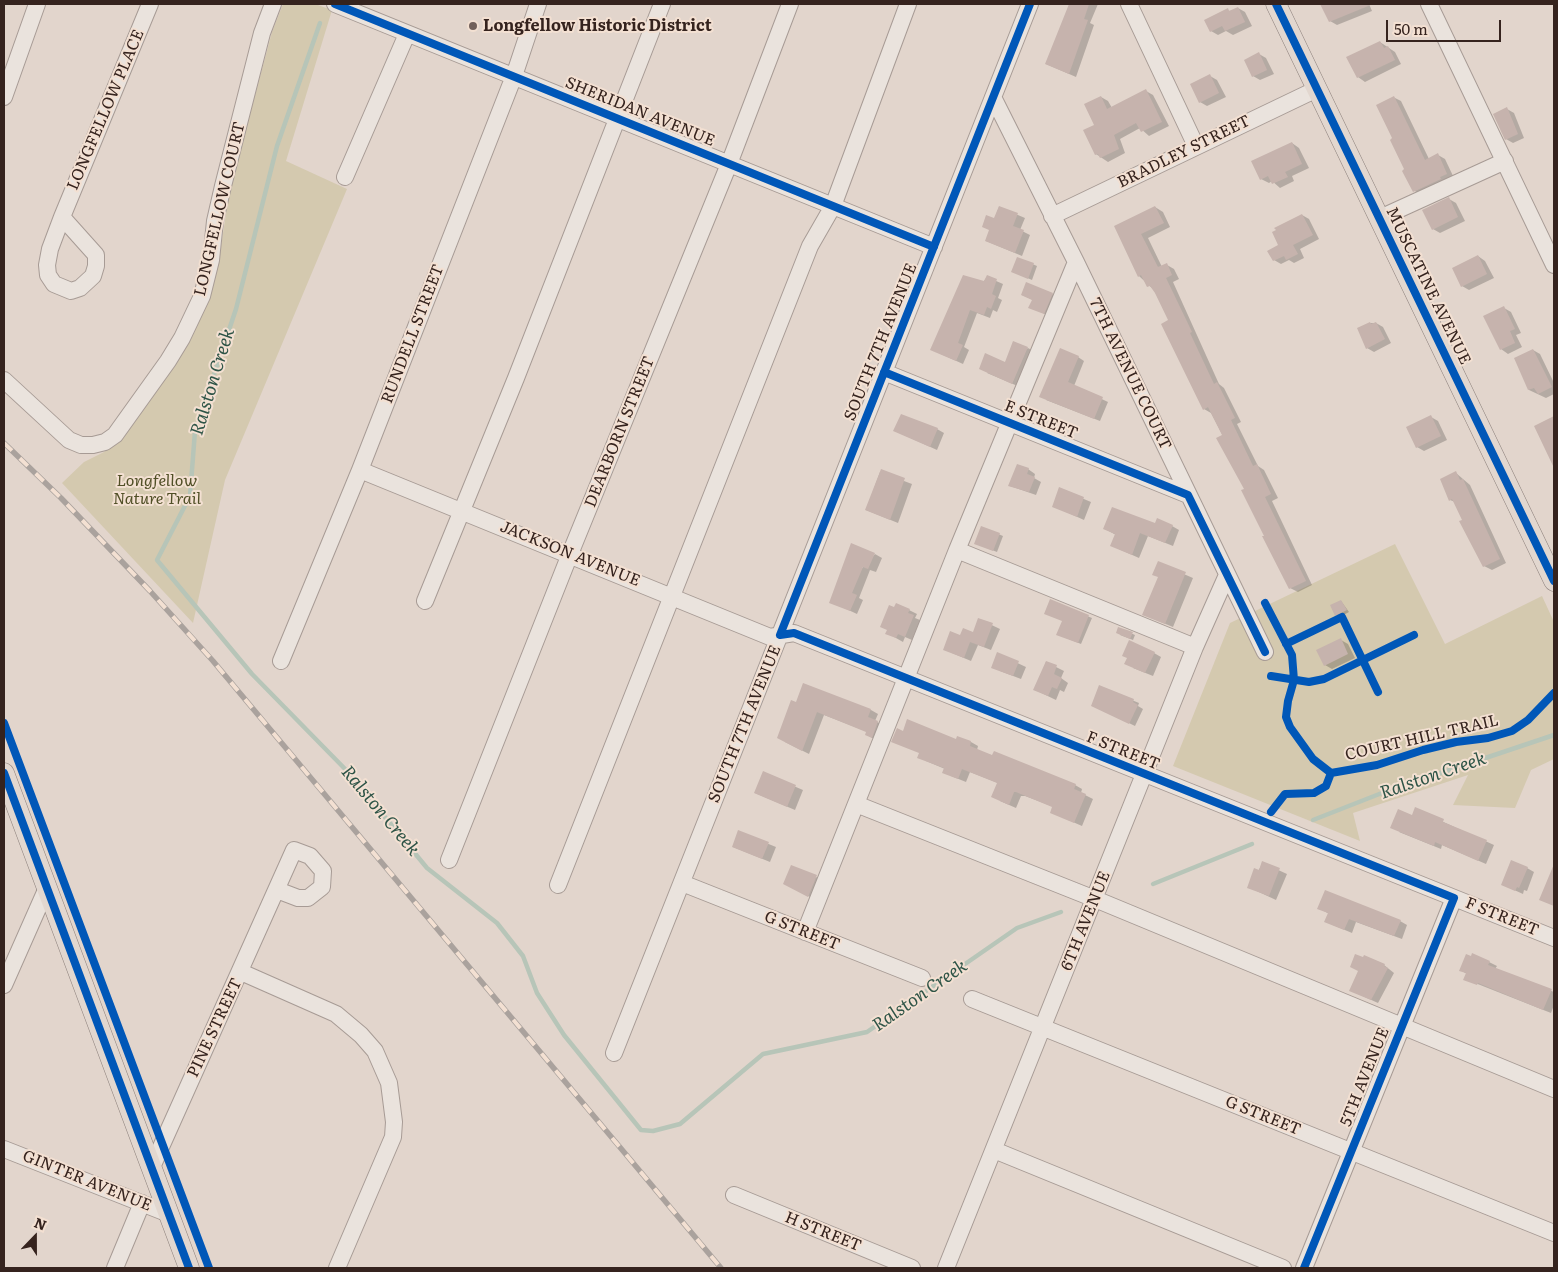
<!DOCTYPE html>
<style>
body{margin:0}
#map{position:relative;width:1558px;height:1272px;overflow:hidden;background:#e2d5cc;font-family:Literata,serif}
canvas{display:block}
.frame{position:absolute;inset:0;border:5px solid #35231e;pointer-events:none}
.north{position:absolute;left:10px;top:1212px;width:50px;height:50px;-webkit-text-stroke:4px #f3e0d2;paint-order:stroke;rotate:22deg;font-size:14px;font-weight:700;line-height:20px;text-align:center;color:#35231e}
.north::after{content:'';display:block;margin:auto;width:18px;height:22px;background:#35231e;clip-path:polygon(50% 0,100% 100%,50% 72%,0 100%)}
.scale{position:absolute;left:1386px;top:20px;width:115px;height:22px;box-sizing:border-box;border:2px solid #35231e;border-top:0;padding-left:6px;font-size:15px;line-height:18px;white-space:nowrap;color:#35231e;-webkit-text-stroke:4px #f3e0d2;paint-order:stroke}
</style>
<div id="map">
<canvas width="1558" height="1272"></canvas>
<div class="frame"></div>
<div class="north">N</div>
<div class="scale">50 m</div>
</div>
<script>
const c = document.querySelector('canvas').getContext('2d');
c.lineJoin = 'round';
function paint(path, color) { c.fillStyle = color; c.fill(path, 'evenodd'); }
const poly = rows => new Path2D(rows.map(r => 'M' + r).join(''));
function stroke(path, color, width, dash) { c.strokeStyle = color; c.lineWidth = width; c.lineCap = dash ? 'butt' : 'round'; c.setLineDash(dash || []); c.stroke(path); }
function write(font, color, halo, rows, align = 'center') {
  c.font = font + ' Literata,serif'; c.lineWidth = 4; c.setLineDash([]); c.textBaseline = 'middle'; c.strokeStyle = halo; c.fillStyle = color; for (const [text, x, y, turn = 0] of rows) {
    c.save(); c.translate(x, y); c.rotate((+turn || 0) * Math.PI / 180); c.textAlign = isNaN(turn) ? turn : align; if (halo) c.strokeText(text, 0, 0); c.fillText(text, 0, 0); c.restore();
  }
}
const green = poly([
 [283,4,315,4,332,10,286,161,347,189,225,480,193,623,62,483,84,462,104,452,121,435,219,259,230,188,272,32],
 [1395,544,1445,644,1542,596,1554,622,1554,759,1531,770,1515,808,1453,805,1468,775,1353,813,1360,841,1173,766,1230,623]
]);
const shadow = poly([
 [1071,4,1098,4,1090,23,1094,25,1076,77,1046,64],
 [1328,4,1369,4,1372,11,1337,25,1330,21,1323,6],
 [1238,8,1245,12,1252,26,1233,35,1226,31,1218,35,1211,31,1227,10,1230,11],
 [1380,42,1395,52,1401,64,1365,82,1358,77],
 [1259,54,1266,58,1274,74,1260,80,1253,76],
 [1210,76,1217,80,1226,97,1207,106,1200,102],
 [1146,91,1153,95,1169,126,1149,136,1140,128,1120,139,1125,153,1108,162,1096,154,1101,97,1108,101,1112,108],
 [1393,97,1401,101,1429,159,1438,155,1445,159,1454,178,1420,194,1413,190,1406,170],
 [1507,109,1514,113,1524,138,1513,143,1506,139],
 [1292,143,1299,148,1309,168,1292,176,1294,181,1280,188,1272,181,1269,183,1261,179],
 [1449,199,1456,203,1465,221,1440,233,1433,229],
 [999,207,1025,218,1020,230,1030,235,1022,256,986,241],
 [1155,207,1163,212,1170,227,1148,238,1162,267,1167,265,1174,269,1179,279,1173,282,1219,384,1224,388,1241,422,1237,424,1258,466,1264,470,1278,498,1272,501,1312,585,1298,592,1290,588,1223,436,1211,413,1204,409,1170,321,1154,290,1139,276,1116,227],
 [1302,215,1309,219,1319,239,1300,249,1304,258,1294,263,1289,260,1281,264,1274,260,1280,245],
 [1478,256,1485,261,1494,278,1469,290,1462,286],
 [1018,258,1037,266,1032,280,1016,273],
 [987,277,1003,284,998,298,1002,300,997,312,993,310,990,318,977,313,964,347,969,350,963,364,932,350],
 [1052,294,1059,298,1051,317,1030,307,1033,300,1022,295],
 [1504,308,1511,312,1521,333,1516,335,1522,347,1508,354,1501,349],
 [1370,323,1376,323,1383,327,1391,343,1374,352,1367,348],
 [1028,348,1035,352,1020,387,987,373],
 [1533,350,1540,354,1554,383,1554,394,1546,398,1529,390,1515,359],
 [1078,357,1084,361,1074,386,1108,402,1100,421,1046,400],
 [1431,417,1438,421,1447,440,1424,451,1417,447],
 [937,429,944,433,937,450,895,431],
 [1028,469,1035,474,1034,478,1041,482,1036,495,1010,486],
 [880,472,912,484,898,523,866,510],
 [1456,473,1470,485,1506,563,1492,570,1484,566,1455,502,1450,500],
 [1060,489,1091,502,1084,520,1053,506],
 [1156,525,1172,526,1179,530,1173,546,1148,536,1139,558,1112,546,1116,535,1105,529],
 [982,527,1003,536,997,552,979,545],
 [875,554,882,558,876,572,870,570,859,598,863,600,857,614,831,602],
 [1158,563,1193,578,1173,627,1151,618,1159,577],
 [1050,601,1092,618,1081,644,1061,636,1063,621],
 [1341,601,1349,612,1340,617,1336,615],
 [909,610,917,614,915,618,920,620,912,640,905,637,903,642,887,633],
 [979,619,1000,629,991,650,978,645,971,661,952,653,961,636,974,633],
 [1119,628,1135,635,1133,640,1120,635],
 [1341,640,1348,644,1355,658,1332,669,1325,665],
 [1154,653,1161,657,1153,676,1133,668],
 [998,654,1026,667,1021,679,1000,671],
 [1046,662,1064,671,1061,678,1068,683,1064,692,1060,690,1056,700,1035,690],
 [804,684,871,710,878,714,875,721,885,726,874,739,867,735,868,732,824,715,809,754,785,742],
 [1100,687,1139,703,1138,706,1143,709,1135,726,1098,708],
 [904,732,971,742,978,746,977,750,1075,785,1082,789,1081,793,1093,799,1082,826,1059,816,1054,807,1025,796,1021,796,1016,808,1000,801,998,783,970,772,966,782,951,776,945,769,926,761],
 [763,773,803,790,795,810,755,793],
 [1415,809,1494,845,1486,864,1442,845,1441,849,1399,832,1413,816],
 [739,832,776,847,770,862,733,847],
 [1263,863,1287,874,1276,900,1248,887],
 [1527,868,1534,872,1527,891,1524,890,1523,894,1503,885],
 [816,877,823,881,816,900,800,892],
 [1319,908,1400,921,1407,925,1402,939,1356,922,1352,933,1333,925,1329,914],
 [1489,962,1497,966,1495,969,1554,992,1554,1005,1551,1013,1465,979,1467,974,1460,970],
 [1384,965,1394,973,1378,1003,1358,994]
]);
const stream = poly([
 [320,23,277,146,236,309,195,431,190,496,157,560,252,674,347,771,427,868,497,923,523,956,537,993,564,1035,641,1130,653,1131,680,1124,763,1054,867,1032,1017,928,1061,912],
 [1313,820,1387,791,1554,735],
 [1153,884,1252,844]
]);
const building = poly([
 [1069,4,1089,4,1084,19,1088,20,1069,74,1045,64],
 [1320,4,1373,4,1329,22],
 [1238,7,1245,22,1225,31,1222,26,1210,32,1204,20,1228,8,1229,11],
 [1380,41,1384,48,1388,46,1395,60,1357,78,1346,57],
 [1259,52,1267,70,1252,77,1244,60],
 [1210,74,1219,93,1199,103,1190,84],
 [1146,89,1162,122,1141,132,1136,123,1114,135,1119,149,1100,158,1098,154,1095,155,1083,130,1094,125,1084,104,1101,96,1107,109],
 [1394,96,1425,160,1438,153,1447,174,1440,177,1441,179,1413,192,1402,171,1404,169,1390,140,1392,138,1376,105],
 [1507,107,1518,134,1505,140,1493,114],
 [1292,142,1302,164,1285,172,1288,177,1272,184,1268,176,1260,180,1251,161],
 [1449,197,1458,217,1432,230,1422,210],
 [999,206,1018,213,1013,226,1024,230,1015,253,985,241,989,230,982,227,986,215,994,218],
 [1155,206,1164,223,1141,234,1158,267,1167,263,1172,275,1166,278,1192,332,1190,333,1214,384,1217,382,1235,418,1231,420,1253,466,1257,464,1271,494,1265,497,1306,581,1289,589,1262,536,1264,536,1241,490,1244,489,1216,438,1222,435,1208,407,1203,410,1161,324,1168,320,1155,293,1150,286,1147,287,1141,275,1138,277,1114,226],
 [1302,214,1313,235,1293,245,1298,254,1286,260,1284,256,1273,261,1267,251,1278,245,1272,232,1276,230,1274,228],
 [1478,255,1487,274,1461,287,1452,268],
 [1017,257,1034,263,1028,279,1011,272],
 [963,275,984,281,987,275,997,279,992,294,996,296,991,309,987,307,984,315,970,310,958,343,963,345,956,361,930,350],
 [1026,282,1053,293,1044,314,1028,308,1032,300,1021,295],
 [1504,306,1515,329,1510,331,1515,343,1500,350,1483,316],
 [1370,322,1371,324,1376,322,1385,339,1366,349,1357,328],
 [1013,341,1028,347,1012,384,979,369,985,353,1005,362],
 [1060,348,1079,356,1068,382,1103,397,1094,419,1039,397],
 [1533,349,1552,387,1538,394,1534,388,1528,390,1514,358],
 [901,414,938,428,930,447,893,431],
 [1431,415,1441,436,1416,448,1406,427],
 [1554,416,1554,468,1534,426],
 [1017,464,1029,468,1027,474,1035,477,1029,492,1008,486],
 [881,469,905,478,890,520,865,510],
 [1456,471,1460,480,1463,479,1500,559,1483,567,1459,521,1462,520,1452,499,1449,501,1440,479],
 [1059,487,1084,497,1077,517,1052,507],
 [1112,507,1155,523,1157,518,1173,525,1165,543,1140,533,1132,555,1110,546,1115,534,1103,529],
 [981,526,1000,533,993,551,974,544],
 [851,543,875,553,868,569,863,567,852,593,857,595,850,611,829,603],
 [1158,561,1186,572,1165,624,1142,615,1158,577,1152,575],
 [1050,599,1089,615,1078,643,1056,635,1062,621,1044,614],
 [1341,600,1347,610,1335,616,1330,605],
 [896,603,910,609,908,613,914,615,905,637,898,634,896,638,885,634,887,630,880,627,889,605,894,607],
 [978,618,993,623,984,647,970,642,964,658,943,650,950,631,960,635,963,628,973,632],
 [1118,627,1133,632,1130,639,1116,633],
 [1341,638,1348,654,1324,666,1316,650],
 [1129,640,1155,652,1145,673,1124,664,1127,658,1122,656],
 [997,652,1019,661,1013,676,991,668],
 [1046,661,1057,665,1054,674,1062,678,1057,689,1052,687,1048,696,1033,690],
 [803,683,871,709,868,717,878,721,872,738,865,735,866,732,817,712,802,751,777,738,791,700,796,702],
 [1099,685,1134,699,1133,702,1138,705,1129,724,1091,706],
 [907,719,956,739,957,736,971,741,970,746,992,755,994,751,1076,784,1074,789,1086,794,1074,823,1050,813,1052,807,1016,792,1014,792,1009,805,991,797,997,783,962,769,958,779,942,773,944,768,917,758,919,753,891,742,897,728,903,731],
 [763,771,796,785,787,807,754,793],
 [1415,807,1444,819,1443,822,1487,840,1478,861,1435,842,1434,846,1390,828,1398,809,1412,815],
 [738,830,769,842,762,859,732,847],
 [1511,860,1528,867,1519,888,1517,887,1515,891,1501,885],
 [1262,861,1280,868,1269,896,1247,888,1254,868,1259,870],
 [1554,864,1554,906,1539,900],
 [791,865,817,875,808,897,783,884],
 [1325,890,1401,920,1394,936,1349,919,1344,930,1324,922,1328,913,1317,909],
 [1472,953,1490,961,1488,965,1552,989,1543,1010,1478,983,1477,985,1463,980,1466,973,1459,971,1466,954,1471,956],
 [1355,954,1363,957,1364,955,1385,964,1384,966,1388,968,1371,1000,1349,991,1358,971,1350,967]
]);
const minor = poly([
 [335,4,934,247],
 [1129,4,1196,146],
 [1429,4,1554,265],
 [4,97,37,4],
 [993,97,1076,262,1265,652],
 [345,177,407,34],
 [1052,216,1317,89],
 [62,217,96,255,96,266,93,276,80,288,71,291,54,284,48,275,47,265,50,249,62,217,150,4],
 [1380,218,1505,161],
 [1076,262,957,550,1195,647],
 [884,372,1188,495],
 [4,380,69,440,81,445,93,445,105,442,115,435,168,361,182,338,202,296,211,260,215,221,223,186,262,33,273,4],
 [360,470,770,637,794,633,1554,938],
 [425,601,516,378,662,4],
 [281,661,360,470,514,76,538,4],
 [856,804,1095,899,1554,1089],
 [449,860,570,554,729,164,790,4],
 [682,883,922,978],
 [558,885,810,246,833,206,908,4],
 [805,932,957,550],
 [241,972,336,1014,361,1035,375,1051,389,1083,394,1122,393,1137,337,1268],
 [4,985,46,890],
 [972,999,1554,1233],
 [614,1053,1030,4],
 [4,1149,169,1214],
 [994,1150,1283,1268],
 [152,1167,294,850,310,856,323,871,322,887,308,898,298,898,277,890],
 [734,1195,912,1268],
 [115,1268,142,1203],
 [946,1268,1195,647,1227,575],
 [1304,1268,1454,898]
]);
const major = poly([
 [1276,4,1554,581],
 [4,773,189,1268]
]);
const rail = poly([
 [4,443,61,498,150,591,213,661,721,1268]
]);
const cycleway = poly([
 [335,4,934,247],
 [1030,4,780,635,794,633,1454,898,1304,1268],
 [1276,4,1554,581],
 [884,372,1188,495,1265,652],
 [1265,603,1292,655,1294,680,1288,701,1286,717,1290,727,1313,759,1331,773],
 [1286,644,1342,617,1378,692],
 [1271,676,1309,682,1324,679,1414,635],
 [4,723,209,1268],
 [4,773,189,1268],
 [1271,812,1285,794,1314,793,1326,786,1331,773,1377,765,1423,750,1456,742,1488,738,1512,731,1528,720,1554,693]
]);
const markers = [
 [473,26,5,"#72615b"]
];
const poiNames = [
 ["Longfellow Historic District",483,26]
];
const streetNames = [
 ["LONGFELLOW PLACE",106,110,-67],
 ["SHERIDAN AVENUE",640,112,22],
 ["BRADLEY STREET",1184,152,-26],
 ["LONGFELLOW COURT",220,209,-77],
 ["MUSCATINE AVENUE",1428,286,64],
 ["RUNDELL STREET",413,334,-69],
 ["SOUTH 7TH AVENUE",881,342,-68],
 ["7TH AVENUE COURT",1130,374,64],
 ["E STREET",1041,420,22],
 ["DEARBORN STREET",620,432,-68],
 ["JACKSON AVENUE",570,554,22],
 ["SOUTH 7TH AVENUE",745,724,-68],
 ["COURT HILL TRAIL",1422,738,-13],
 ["F STREET",1123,751,22],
 ["F STREET",1502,917,22],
 ["6TH AVENUE",1086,921,-68],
 ["G STREET",802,931,22],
 ["PINE STREET",215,1028,-65],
 ["5TH AVENUE",1365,1077,-68],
 ["G STREET",1263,1116,22],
 ["GINTER AVENUE",87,1181,22],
 ["H STREET",823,1232,22]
];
const parkNames = [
 ["Longfellow",157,481],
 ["Nature Trail",157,499]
];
const waterNames = [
 ["Ralston Creek",213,382,-73],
 ["Ralston Creek",1433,776,-19],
 ["Ralston Creek",380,811,50],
 ["Ralston Creek",920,996,-35]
];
paint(green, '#d4c9af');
paint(shadow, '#0003');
stroke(stream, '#b7c5b8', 4.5);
paint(building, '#c6b3ad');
stroke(minor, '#a79b95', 18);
stroke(major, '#8d817c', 21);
stroke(minor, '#eae3dd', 16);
stroke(major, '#e2d7cf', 20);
stroke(rail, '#aaa29d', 5.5);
stroke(rail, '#f3e0d2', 4, [11]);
stroke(cycleway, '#0057b8', 8);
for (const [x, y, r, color] of markers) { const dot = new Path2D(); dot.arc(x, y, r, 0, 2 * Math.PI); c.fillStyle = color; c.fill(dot); stroke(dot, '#f3e0d2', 2); }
write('bold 16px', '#35231e', '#f3e0d2', poiNames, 'left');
write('16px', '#35231e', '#f3e0d2', streetNames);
write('italic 16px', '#504f26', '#f3e0d2', parkNames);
write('italic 18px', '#2e5447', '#f3e0d2', waterNames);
</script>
